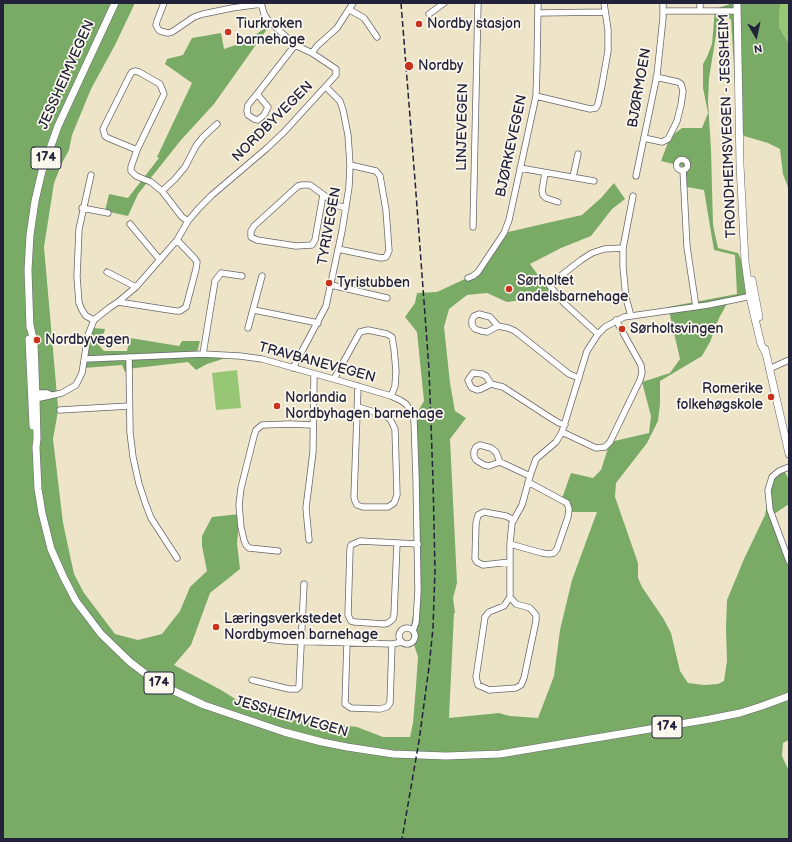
<!DOCTYPE html>
<meta charset="utf-8">
<style>
body{margin:0}
#map{position:relative;width:792px;height:842px;overflow:hidden;background:#eee5c8;font-family:"Balsamiq Sans",sans-serif}
canvas{display:block}
.frame{position:absolute;inset:0;border:4px solid #22223b;pointer-events:none}
.north{position:absolute;left:736px;top:16px;width:40px;height:40px;-webkit-text-stroke:3px #fbf7ec;paint-order:stroke;rotate:171deg;font-size:11px;font-weight:700;line-height:16px;text-align:center;color:#22223b}
.north::after{content:'';display:block;margin:auto;width:14px;height:18px;background:#22223b;clip-path:polygon(50% 0,100% 100%,50% 72%,0 100%)}
</style>
<div id="map">
<canvas width="792" height="842"></canvas>
<div class="frame"></div>
<div class="north">N</div>
</div>
<script>
const c = document.querySelector('canvas').getContext('2d');
c.lineJoin = 'round';
function paint(path, color) { c.fillStyle = color; c.fill(path, 'evenodd'); }
const poly = rows => new Path2D(rows.map(r => 'M' + r).join(''));
function stroke(path, color, width, dash) { c.strokeStyle = color; c.lineWidth = width; c.lineCap = dash ? 'butt' : 'round'; c.setLineDash(dash || []); c.stroke(path); }
function write(font, color, halo, rows, align = 'center') {
  c.font = font + ' "Balsamiq Sans",sans-serif'; c.lineWidth = 3.5; c.setLineDash([]); c.textBaseline = 'middle'; c.strokeStyle = halo; c.fillStyle = color; for (const [text, x, y, turn = 0] of rows) {
    c.save(); c.translate(x, y); c.rotate((+turn || 0) * Math.PI / 180); c.textAlign = isNaN(turn) ? turn : align; if (halo) c.strokeText(text, 0, 0); c.fillText(text, 0, 0); c.restore();
  }
}
const green = poly([
 [780,3,789,3,789,44,779,27],
 [237,370,241,408,216,410,212,373]
]);
const forest = poly([
 [3,3,135,3,115,45,91,89,72,135,69,150,62,163,54,183,44,247,58,407,60,410,58,411,53,439,63,523,74,574,84,593,115,634,138,640,162,634,180,611,190,587,207,571,202,546,202,536,212,517,240,514,237,543,240,569,210,593,191,645,174,665,221,690,245,705,293,715,322,723,357,727,383,737,410,737,413,723,416,686,418,657,410,632,416,597,419,494,418,442,414,418,424,401,417,332,405,317,415,303,417,293,437,292,467,278,479,268,491,246,508,232,582,215,601,198,614,183,625,199,612,209,591,236,561,248,530,264,551,293,529,299,507,302,487,293,467,295,449,309,444,327,450,383,455,411,466,418,450,439,457,583,453,598,455,613,454,613,449,718,499,713,510,716,538,718,554,676,560,630,572,580,597,512,568,512,561,501,571,473,593,478,601,470,610,442,649,433,651,416,642,382,670,373,680,359,668,307,737,294,735,255,714,250,704,190,687,187,682,166,661,161,670,137,682,128,702,128,708,113,703,88,703,64,707,57,712,44,715,9,733,3,780,3,779,27,789,44,789,190,783,174,780,149,768,143,744,136,737,115,731,20,724,12,717,29,709,78,708,102,711,150,713,225,718,248,738,253,746,270,748,295,728,302,719,318,710,342,702,356,660,381,660,404,658,421,647,443,616,483,615,497,638,563,638,578,642,587,663,618,671,633,680,671,688,683,704,685,718,684,724,681,727,661,726,628,727,600,744,559,765,515,769,492,775,475,784,470,789,480,789,504,771,516,789,567,789,740,783,743,782,756,789,771,789,839,3,839],
 [270,25,214,104,181,140,138,194,128,216,105,211,109,194,128,198,159,158,157,157,192,83,165,64,167,59,183,55,192,38,221,33,224,49,244,42],
 [93,328,105,329,104,333,94,340,104,351,127,351,130,338,179,346,182,341,200,341,197,352,235,355,207,364,196,370,188,362,127,369,127,372,125,372,122,365,84,368,86,337]
]);
const minor = poly([
 [164,3,157,21,156,25,158,29,160,31,168,33,172,32,194,17,203,14,232,8,261,4],
 [700,3,700,10],
 [350,10,364,18,377,37],
 [664,11,737,11],
 [538,13,605,12],
 [429,14,444,3],
 [312,53,317,46,337,28,353,3],
 [257,94,268,107,264,115,258,120,254,119,248,115,247,111,248,105,257,94,292,49,295,45],
 [536,96,590,109,596,108,598,104,602,85,608,51,608,30,604,3],
 [644,138,662,142,668,139,677,121,681,105,683,91,681,84,678,82,656,77],
 [137,150,108,138,105,136,103,129,130,75,132,72,135,71,139,72,160,84,164,94,137,150,131,167,131,171,136,176,151,182,162,191,182,217,188,221],
 '676.5 165a5.5 5.5 0 1 1 11 0a5.5 5.5 0 1 1-11 0Z',
 [520,168,594,181],
 [683,170,687,247,696,307],
 [545,173,542,191,543,195,546,198,558,202],
 [91,175,79,229,77,277,79,303,82,310,86,316,94,320],
 [636,176,657,75,663,18,663,3],
 [573,177,578,154],
 [162,191,175,179,185,167,196,146,203,137,217,124],
 [323,195,315,240,312,245,296,246,257,240,251,237,251,231,254,226,298,186,302,185,310,185,339,206,346,208],
 [82,208,108,213],
 [130,224,160,260],
 [473,227,478,3],
 [338,249,381,258,386,257,389,251,386,210,380,176,376,171,350,165],
 [107,272,136,287],
 [468,278,473,276,478,272,504,233,509,220,536,96,537,65,538,3],
 [331,285,387,298],
 [118,302,176,311,180,311,186,307,196,269,197,262,195,259,177,240],
 [254,310,318,323],
 [631,316,626,298,623,267,623,248,633,196],
 [498,326,487,332,481,331,475,329,472,325,472,320,474,316,479,314,490,317,498,326,508,328,515,331,569,374,579,378],
 [248,328,262,276],
 [598,334,565,304,549,285,581,260,592,253,604,249,623,248],
 [203,354,215,281,221,273,242,276],
 [129,357,130,432,133,457,139,484,146,505,151,518,177,558],
 [85,359,203,354,240,356,262,359,344,382,391,396,400,400,406,404,410,410,414,420,416,478,418,591,416,622,413,631],
 [293,368,326,306,342,231,349,187,350,165,348,135,343,110,340,101,326,87],
 [769,369,789,360],
 [334,379,360,332,368,330,387,334,392,337,394,349,396,371,395,386,391,396],
 [491,384,481,389,477,390,472,388,470,385,468,380,473,373,482,374,486,376,491,384,503,387,549,417,559,423,565,425],
 [34,394,39,393,47,393,51,395],
 [33,396,40,398,62,393,76,385,82,373,88,335,94,320,109,308,118,302,136,287,177,240,188,221,199,208,212,195,266,149,284,132,336,75,336,69,312,53,295,45,268,20,264,14,261,3],
 [358,407,384,415,390,419,395,429,397,495,394,503,388,507,363,507,357,505,355,501,354,497,358,386],
 [60,410,129,406],
 [562,432,596,448,605,447,610,442,640,380,642,373,641,365,616,320],
 [500,462,489,466,484,465,476,460,474,456,474,451,476,447,480,445,491,448,496,452,500,462,530,476],
 [789,467,779,471,772,477,768,490,770,510,789,561],
 [309,540,306,508,313,452,314,374],
 [397,543,394,615,393,619,388,623,384,624,355,622,351,621,348,615,350,549,351,545,360,541,418,544],
 [510,544,542,553,549,554,554,553,557,549,568,517,569,509,567,503,528,482],
 [278,551,249,548,246,545,244,540,241,527,239,505,241,488,254,436,256,430,262,425,290,424,312,425],
 [510,562,483,565,477,562,475,559,476,523,478,515,484,512,506,516,514,520],
 [510,597,516,604,530,608,536,615,536,621,524,678,521,685,516,688,489,690,478,685,476,677,477,671,485,617,489,612,504,606,510,597,510,544,512,523,522,505,530,476,536,459,556,442,562,432,587,351,598,334,605,327,624,317,708,305,752,296],
 '399 636a8 8 0 1 1 16 0a8 8 0 1 1-16 0Z',
 [251,634,267,639,284,641,392,644,402,642],
 [347,643,345,704,351,708,380,709,387,707,390,703,392,644],
 [252,680,289,689,297,689,299,687,304,584]
]);
const major = poly([
 [737,3,740,165,745,261,750,297,755,319,761,344,765,352],
 [752,280,759,317],
 [30,325,34,343,36,397,37,439,36,447,38,489,42,513,51,549,64,578,76,601,101,634,130,662,155,681,174,691,204,705,284,732,322,742,347,747,393,754,446,756,500,754,710,719,740,713,762,706,789,696],
 [30,328,28,270,30,235,35,201,42,171,58,126,115,3],
 [29,339,33,426],
 [765,349,789,454]
]);
const rail = poly([
 [401,3,415,180,429,369,433,480,435,570,433,628,429,667,419,741,402,839]
]);
const markers = [
 [419,24,4,"#c8321e"],
 [228,32,4,"#c8321e"],
 [409,66,5,"#c8321e"],
 [329,283,4,"#c8321e"],
 [509,289,4,"#c8321e"],
 [622,329,4,"#c8321e"],
 [37,340,4,"#c8321e"],
 [771,397,4,"#c8321e"],
 [277,406,4,"#c8321e"],
 [216,627,4,"#c8321e"]
];
const shields = [
 [46,158,30],
 [159,683,30],
 [667,727,30]
];
const shieldNames = [
 ["174",46,158],
 ["174",159,683],
 ["174",667,727]
];
const poiNames = [
 ["Tiurkroken",236,24],
 ["barnehage",236,40],
 ["Nordby stasjon",427,24],
 ["Nordby",418,66],
 ["Sørholtet",517,281],
 ["andelsbarnehage",517,297],
 ["Tyristubben",337,283],
 ["Sørholtsvingen",630,329],
 ["Nordbyvegen",45,340],
 ["Romerike",763,389,"right"],
 ["folkehøgskole",763,405,"right"],
 ["Norlandia",285,398],
 ["Nordbyhagen barnehage",285,414],
 ["Læringsverkstedet",224,619],
 ["Nordbymoen barnehage",224,635]
];
const streetNames = [
 ["JESSHEIMVEGEN",67,75,-66],
 ["BJØRMOEN",640,88,-80],
 ["NORDBYVEGEN",273,122,-45],
 ["TRONDHEIMSVEGEN - JESSHEIM",728,126,-92],
 ["LINJEVEGEN",463,127,-89],
 ["BJØRKEVEGEN",512,146,-78],
 ["TYRIVEGEN",330,226,-80],
 ["TRAVBANEVEGEN",317,363,15],
 ["JESSHEIMVEGEN",291,717,16]
];
paint(green, '#97c675');
paint(forest, '#79ab66');
stroke(minor, '#69666c', 7);
stroke(major, '#69666c', 8);
stroke(minor, '#fff', 5.5);
stroke(major, '#fff', 7);
stroke(rail, '#22223b', 1.5, [6, 3]);
for (const [x, y, r, color] of markers) { const dot = new Path2D(); dot.arc(x, y, r, 0, 2 * Math.PI); c.fillStyle = color; c.fill(dot); stroke(dot, '#fbf7ec', 1.5); }
for (const [x, y, w] of shields) { const box = new Path2D(); box.roundRect(x - w / 2, y - 11, w, 22, 3); c.fillStyle = '#fbf7ec'; c.fill(box); stroke(box, '#22223b', 1); }
write('bold 13px', '#22223b', null, shieldNames);
write('14px', '#22223b', '#fbf7ec', poiNames, 'left');
write('14px', '#22223b', '#fbf7ec', streetNames);
</script>
